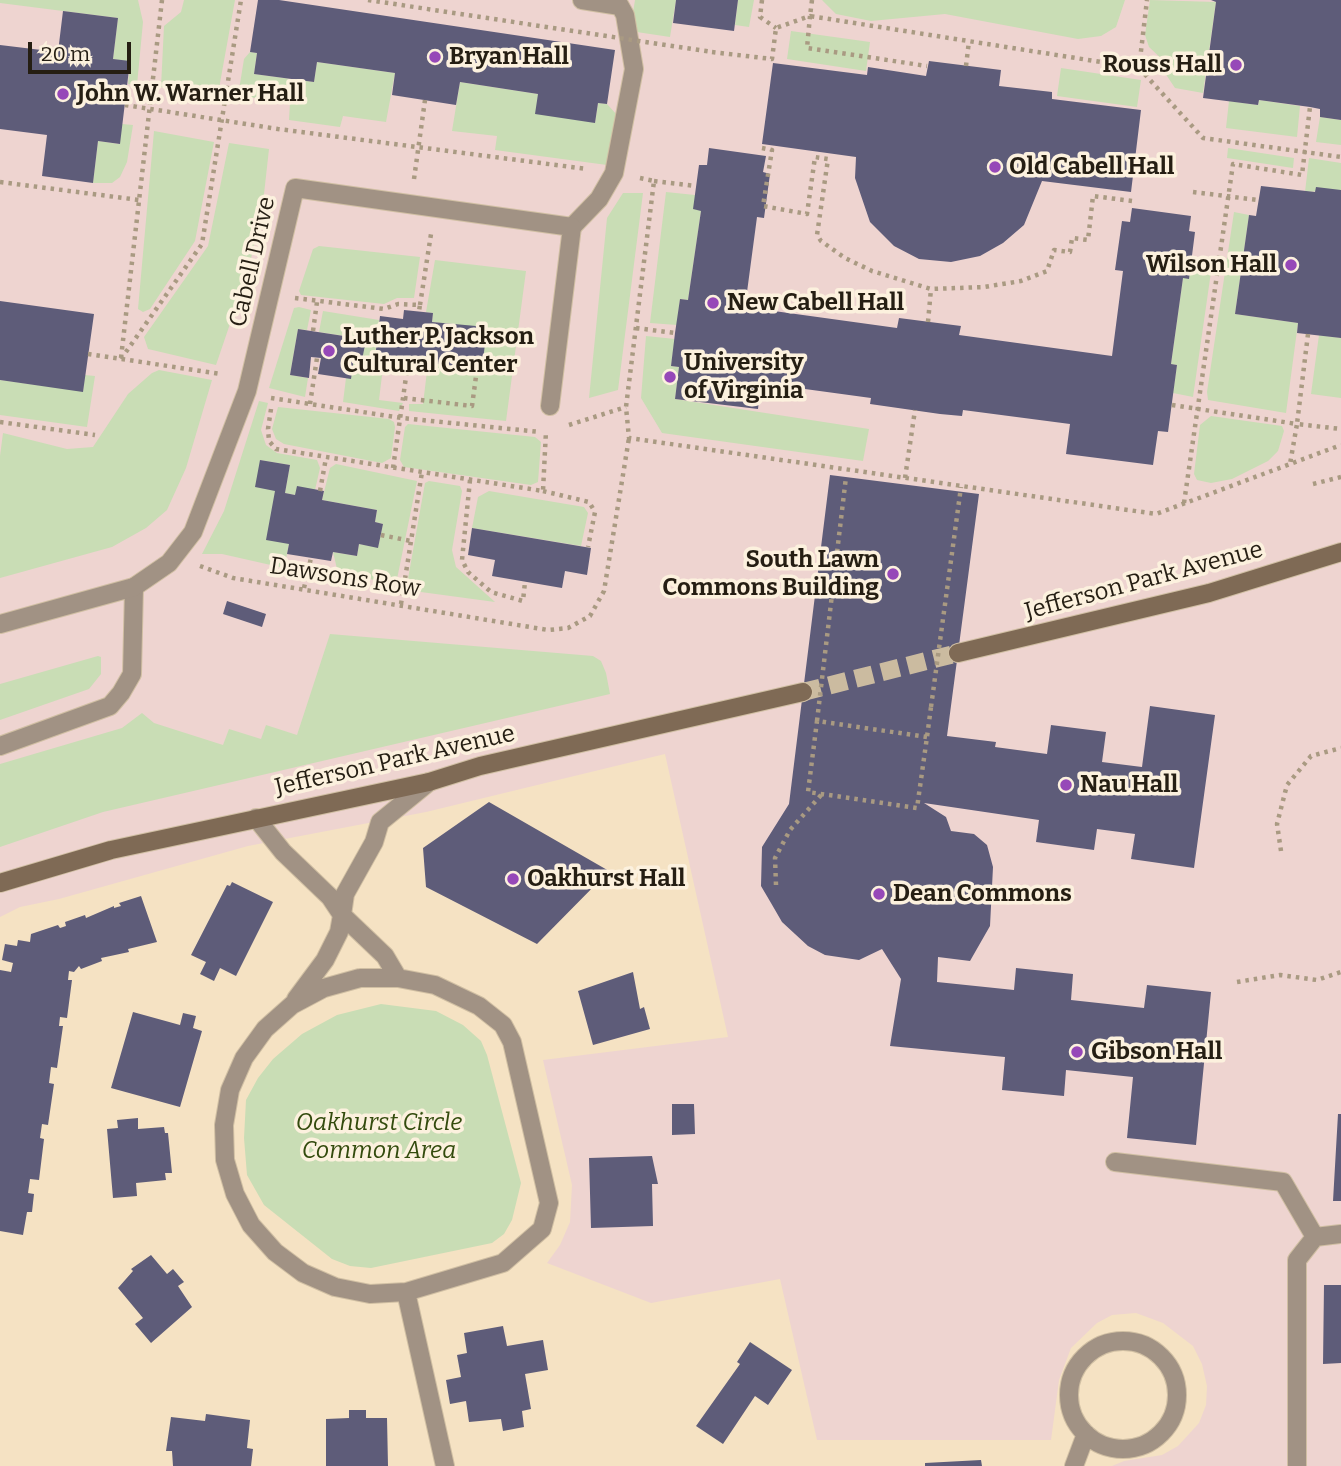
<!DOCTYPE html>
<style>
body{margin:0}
#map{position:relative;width:1341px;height:1466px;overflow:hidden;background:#f5e2c3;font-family:Bitter,serif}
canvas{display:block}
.scale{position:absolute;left:28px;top:42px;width:103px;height:32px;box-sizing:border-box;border:4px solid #251e13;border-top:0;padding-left:9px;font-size:21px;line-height:24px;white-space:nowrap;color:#251e13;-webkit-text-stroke:5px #fcf1de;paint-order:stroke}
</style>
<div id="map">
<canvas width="1341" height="1466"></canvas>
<div class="scale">20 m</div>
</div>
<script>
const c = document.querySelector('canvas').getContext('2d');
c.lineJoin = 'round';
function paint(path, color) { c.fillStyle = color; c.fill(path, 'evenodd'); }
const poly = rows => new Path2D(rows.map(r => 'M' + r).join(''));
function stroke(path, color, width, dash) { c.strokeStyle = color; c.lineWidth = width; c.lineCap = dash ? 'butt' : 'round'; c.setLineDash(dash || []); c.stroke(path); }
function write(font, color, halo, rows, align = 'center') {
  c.font = font + ' Bitter,serif'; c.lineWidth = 7; c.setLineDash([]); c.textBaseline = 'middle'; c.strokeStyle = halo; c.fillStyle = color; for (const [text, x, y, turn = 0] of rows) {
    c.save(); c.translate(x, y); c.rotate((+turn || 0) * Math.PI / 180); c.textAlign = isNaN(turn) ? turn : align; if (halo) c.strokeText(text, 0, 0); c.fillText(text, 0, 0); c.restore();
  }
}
const education = poly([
 [0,0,1341,0,1341,1466,1112,1466,1124,1461,1162,1455,1178,1446,1199,1423,1206,1405,1207,1386,1202,1364,1193,1346,1163,1323,1136,1313,1112,1315,1097,1323,1071,1348,1059,1380,1051,1440,817,1440,780,1279,651,1303,547,1263,560,1245,570,1222,572,1185,543,1060,728,1037,665,754,426,812,248,846,59,899,20,907,0,917]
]);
const green = poly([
 [0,0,138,0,143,22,137,85,128,84,130,62,113,59,118,18,0,3],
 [184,0,235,0,218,94,161,87,164,26,181,12],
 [635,0,676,0,670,37,630,31],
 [738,0,754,0,749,27,735,25],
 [822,0,1125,0,1116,27,1101,36,1078,39,945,14,871,21,836,14],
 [1150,0,1216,2,1203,93,1175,88,1163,70,1165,62,1149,47,1145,35],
 [791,31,870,42,866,71,787,59],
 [250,52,257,53,254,74,314,82,317,62,395,73,386,122,343,116,340,127,289,120,290,102,238,96,244,59],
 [1061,68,1141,80,1137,107,1057,96],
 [460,82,538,94,595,123,598,103,607,104,617,115,607,165,495,150,497,136,452,131],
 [1259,100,1300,106,1297,137,1226,128,1229,101,1258,105],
 [1320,117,1341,120,1341,145,1316,142],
 [122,124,133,125,127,162,120,177,112,183,93,183,98,141,119,144],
 [154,131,214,142,195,241,150,309,143,312,138,309],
 [229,143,269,149,262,212,248,271,216,365,148,349,144,337,208,246],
 [1228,148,1294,158,1293,168,1227,158],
 [1309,158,1341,163,1341,190,1305,192],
 [666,192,695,195,701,211,688,300,680,299,677,325,650,323],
 [623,193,643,193,618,390,589,398,607,218],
 [1234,212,1249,215,1235,314,1298,323,1286,413,1208,400,1207,392],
 [319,246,420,257,414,298,397,298,384,304,301,295,299,291,313,249],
 [435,260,526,271,506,421,409,411,409,404,423,404,428,363,482,369,486,328,432,322,433,313,426,312],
 [1191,263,1206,266,1211,272,1193,397,1173,393,1177,365,1171,364,1183,278,1189,278],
 [299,307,311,310,307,330,298,329,290,375,308,378,305,397,269,388,294,308],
 [323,311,379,320,375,357,398,360,397,368,383,367,379,400,403,403,399,411,343,402,346,378,354,358,362,359,364,345,356,343,357,338,319,332],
 [1319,335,1341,338,1341,398,1311,394],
 [646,336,675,339,671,366,679,367,675,399,869,429,863,461,662,433,641,398],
 [159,370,212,380,186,468,167,510,146,528,112,547,0,578,0,456,3,433,67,449,93,447,128,394,152,373],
 [85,375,95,376,87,427,0,415,0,380,83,391],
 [259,401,268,403,261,430,266,445,277,453,317,460,320,468,315,490,295,495,285,493,290,465,260,460,275,491,289,544,284,568,222,554,202,554,224,511],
 [278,407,389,419,394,422,395,427,391,458,382,463,284,444,276,439,272,429],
 [1211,416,1282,426,1284,431,1278,451,1268,461,1232,479,1211,483,1197,480,1194,474,1200,425],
 [408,424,535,437,541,442,538,482,531,485,404,467,400,460,405,427],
 [336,464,417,481,396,584,338,573,333,552,357,556,359,544,378,547,383,524,375,522,377,510,322,500,330,468],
 [429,481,460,486,462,491,452,550,456,567,495,602,406,590,425,483],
 [489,491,584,507,588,513,581,546,472,528,478,497],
 [330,634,593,656,601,661,606,673,610,694,103,812,0,847,0,764,122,728,142,713,154,723,223,745,229,729,261,739,266,725,297,735],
 [98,656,101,657,101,674,89,689,0,720,0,684],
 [381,1004,436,1011,463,1025,481,1041,487,1055,521,1183,512,1220,504,1234,492,1243,371,1268,350,1266,332,1259,264,1205,247,1175,244,1138,246,1100,258,1078,273,1059,302,1034,337,1015]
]);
const building = poly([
 [258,0,279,0,615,50,607,104,598,103,595,123,535,114,538,94,460,82,456,105,392,95,395,73,317,62,314,82,254,74,257,53,250,52],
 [676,0,738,0,734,31,673,23],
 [1211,0,1341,0,1341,120,1320,117,1320,109,1310,107,1259,100,1258,105,1203,98,1216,2],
 [63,11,118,18,113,59,130,61,120,144,98,141,93,183,42,176,47,135,0,129,0,45,58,52],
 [929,61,1001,70,999,86,1052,92,1052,99,1141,110,1131,192,1042,181,1024,225,1003,243,980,256,951,262,919,259,894,246,870,222,855,178,856,157,762,144,773,63,867,75,868,67,926,76],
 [709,148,766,156,763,172,770,174,764,218,757,217,745,307,897,328,899,318,961,326,959,335,1112,356,1123,271,1115,270,1122,221,1130,222,1132,208,1191,216,1189,231,1195,232,1189,279,1183,278,1171,364,1177,365,1168,432,1158,431,1153,465,1066,454,1070,424,963,410,962,416,940,414,870,404,871,398,761,383,758,409,675,399,679,367,671,366,675,333,680,299,688,300,701,211,693,209,699,165,707,165],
 [1261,186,1315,192,1316,187,1341,190,1341,338,1297,333,1298,323,1235,314,1249,215,1256,216],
 [0,301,94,314,83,392,0,380],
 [404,310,433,313,432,322,487,327,482,369,428,363,427,372,397,368,398,360,375,358,380,316,403,319],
 [298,329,357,338,356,343,365,345,362,360,354,358,351,379,318,374,321,358,311,357,309,378,290,375],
 [260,460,290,465,285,493,295,495,297,486,324,491,322,500,377,510,375,522,383,524,378,548,359,544,357,556,333,552,331,561,287,554,289,544,266,540,275,491,255,487],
 [830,475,979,494,947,736,996,742,995,747,1047,754,1051,725,1106,732,1102,762,1142,767,1150,706,1215,715,1194,868,1131,859,1135,834,1097,829,1094,850,1036,842,1039,820,924,803,946,817,951,831,974,834,987,845,993,867,990,926,970,961,938,957,937,982,1014,990,1016,968,1073,974,1071,1000,1144,1008,1147,985,1211,992,1196,1145,1127,1138,1133,1077,1066,1070,1064,1096,1002,1090,1005,1057,890,1046,901,979,882,949,859,960,825,955,808,946,782,922,771,903,761,886,762,847,789,804],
 [472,528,591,548,587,575,565,571,562,588,492,576,495,560,468,555],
 [227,601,266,614,262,627,223,614],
 [489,802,609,871,537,944,426,887,423,848],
 [232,882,273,902,236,976,220,968,214,981,200,974,206,962,191,955,227,885,230,886],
 [141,896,157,942,128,949,129,952,101,958,102,961,81,969,79,966,74,972,69,971,68,980,72,980,67,1018,60,1017,59,1026,63,1026,57,1068,51,1067,49,1083,54,1084,48,1125,42,1124,40,1138,44,1139,39,1180,30,1179,28,1193,34,1194,32,1212,27,1212,23,1235,0,1231,0,970,11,972,13,963,2,960,5,944,17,946,18,940,30,942,31,934,58,925,60,928,66,926,65,922,85,915,86,918,114,906,114,908,121,906,119,903],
 [633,972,640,1009,644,1007,650,1029,593,1045,578,991],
 [133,1012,180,1025,183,1013,196,1016,193,1028,202,1031,180,1107,111,1088],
 [672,1104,694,1104,695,1134,672,1135],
 [1338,1114,1341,1114,1341,1201,1333,1201],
 [138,1118,138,1129,164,1127,165,1133,168,1133,172,1173,165,1173,166,1180,136,1183,137,1196,113,1198,107,1129,118,1128,117,1120],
 [652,1156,658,1184,652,1184,653,1226,591,1228,589,1158],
 [151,1255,167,1274,173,1269,184,1282,178,1286,192,1307,151,1343,135,1324,143,1318,118,1288,133,1271,131,1269],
 [1324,1285,1341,1285,1341,1363,1323,1364],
 [503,1326,507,1346,543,1340,548,1370,525,1374,531,1409,522,1411,524,1427,503,1431,501,1419,469,1422,466,1401,450,1404,446,1380,461,1377,457,1355,467,1353,464,1333],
 [750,1342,792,1370,768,1405,755,1396,723,1444,696,1426,740,1364,737,1362],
 [349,1410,366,1410,366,1418,387,1418,388,1466,326,1466,326,1419,349,1418],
 [206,1414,250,1420,247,1448,253,1449,251,1466,173,1466,172,1451,166,1451,171,1417,205,1421],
 [981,1460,982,1466,925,1466,925,1463]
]);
const secondaryTunnel = poly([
 [803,692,958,653]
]);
const path = poly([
 [762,0,760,17,776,28],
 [812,0,810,16,1139,68,1147,0],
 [712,52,772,59,776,28,810,16,807,48,927,66],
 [966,66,969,41],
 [1139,68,1203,138,1341,157],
 [125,105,278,129,587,169],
 [762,148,772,150,763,206,807,214,815,157,828,159,817,235,821,241,845,258,872,271,931,289,984,287,1021,281,1047,271,1054,250,1070,252,1072,238,1088,240,1093,196,1132,201],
 [640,178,654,181,626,407,629,438,1156,514,1341,445],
 [414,179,425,100],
 [654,181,696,186],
 [0,182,139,200],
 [295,298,384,309,398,304,420,305,419,311],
 [420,305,431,234],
 [928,322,931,289],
 [636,328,675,333],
 [313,331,317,302],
 [1308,334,1297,424,1341,429],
 [88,354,221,374],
 [121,358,162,0],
 [121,359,202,244,241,0],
 [271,398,402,418,540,432],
 [404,398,472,406,477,369],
 [310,404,317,358],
 [1172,405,1297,424,1290,464],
 [271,409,268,429,269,441,276,449,543,491,546,431],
 [0,422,95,435],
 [569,425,626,407],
 [393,468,407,370],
 [905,478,915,410],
 [470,480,462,560,468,572,491,592,523,601,525,582],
 [1313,484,1341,477],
 [320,491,326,458],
 [543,491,589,502,595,512,588,547],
 [1184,503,1233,164,1302,175,1310,107],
 [381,535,411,541],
 [200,566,233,578,548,630,568,628,590,616,604,591,629,438],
 [304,588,311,558],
 [401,604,422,472],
 [927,737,817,721,808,792,917,808,927,737,931,707],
 [1281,851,1277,824,1287,785,1311,756,1341,748],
 [776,885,775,858,790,830,822,794],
 [1237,982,1280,975,1317,980,1341,972]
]);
const service = poly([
 [572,227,599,199,614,173,634,69,625,15,620,6,582,0],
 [0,746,110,706,121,693,132,674,134,587],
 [1115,1162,1283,1182,1315,1237],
 [1297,1466,1297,1260,1315,1237,1341,1234]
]);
const minor = poly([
 [0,624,134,587,169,563,193,532,247,391,295,188,572,227,550,406],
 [256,818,283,852,330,897,342,915,339,932,325,960,296,999],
 [360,978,398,978,435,985,479,1006,503,1025,512,1042,549,1203,542,1229,503,1263,406,1292,370,1294,335,1287,303,1273,275,1252,251,1225,235,1194,225,1160,224,1125,230,1090,244,1058,265,1029,292,1005,324,988,360,978],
 [398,978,385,956,342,915,345,894,374,842,380,822,429,782],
 [406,1292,445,1466],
 '1069 1395a54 54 0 1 1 108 0a54 54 0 1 1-108 0Z',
 [1074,1466,1086,1434]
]);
const secondary = poly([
 [958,653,1209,593,1341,552],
 [0,883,111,850,429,782,480,766,803,692]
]);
const pathBridge = poly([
 [368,0,712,52],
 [1193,192,1258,200],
 [931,707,961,487],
 [817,721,846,477]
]);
const markers = [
 [435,57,7,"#9648b8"],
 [1236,65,7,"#9648b8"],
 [63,94,7,"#9648b8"],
 [995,167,7,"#9648b8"],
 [1291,265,7,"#9648b8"],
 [713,303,7,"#9648b8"],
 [329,351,7,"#9648b8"],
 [670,377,7,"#9648b8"],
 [893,574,7,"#9648b8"],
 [1066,785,7,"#9648b8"],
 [513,879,7,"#9648b8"],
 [879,894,7,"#9648b8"],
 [1077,1052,7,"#9648b8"]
];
const poiNames = [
 ["Bryan Hall",449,57],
 ["Rouss Hall",1222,65,"right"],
 ["John W. Warner Hall",77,94],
 ["Old Cabell Hall",1009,167],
 ["Wilson Hall",1277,265,"right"],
 ["New Cabell Hall",727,303],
 ["Luther P. Jackson",343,337],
 ["Cultural Center",343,365],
 ["University",684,363],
 ["of Virginia",684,391],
 ["South Lawn",879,560,"right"],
 ["Commons Building",879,588,"right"],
 ["Nau Hall",1080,785],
 ["Oakhurst Hall",527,879],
 ["Dean Commons",893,894],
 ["Gibson Hall",1091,1052]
];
const streetNames = [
 ["Cabell Drive",253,262,-77],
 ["Dawsons Row",345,578,9],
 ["Jefferson Park Avenue",1144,581,-15],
 ["Jefferson Park Avenue",395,761,-13]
];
const parkNames = [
 ["Oakhurst Circle",379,1123],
 ["Common Area",379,1151]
];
paint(education, '#eed4d0');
paint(green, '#c9ddb5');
paint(building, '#5e5c79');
stroke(secondaryTunnel, '#cbbba0', 18, [18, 9]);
stroke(service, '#d0bfa3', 20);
stroke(minor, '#d0bfa3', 20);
stroke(secondary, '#d0bfa3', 20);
stroke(path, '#a99a82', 4.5, [3.5, 5]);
stroke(service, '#a19284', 18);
stroke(minor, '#a19284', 18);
stroke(secondary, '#7f6a55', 18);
stroke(pathBridge, '#a99a82', 4.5, [3.5, 5]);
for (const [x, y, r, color] of markers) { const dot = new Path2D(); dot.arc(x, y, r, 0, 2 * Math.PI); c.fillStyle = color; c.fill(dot); stroke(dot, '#fcf1de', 2.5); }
write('bold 24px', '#251e13', '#fcf1de', poiNames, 'left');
write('24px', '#251e13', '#fcf1de', streetNames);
write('italic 24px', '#334b0d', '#fcf1de', parkNames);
</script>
